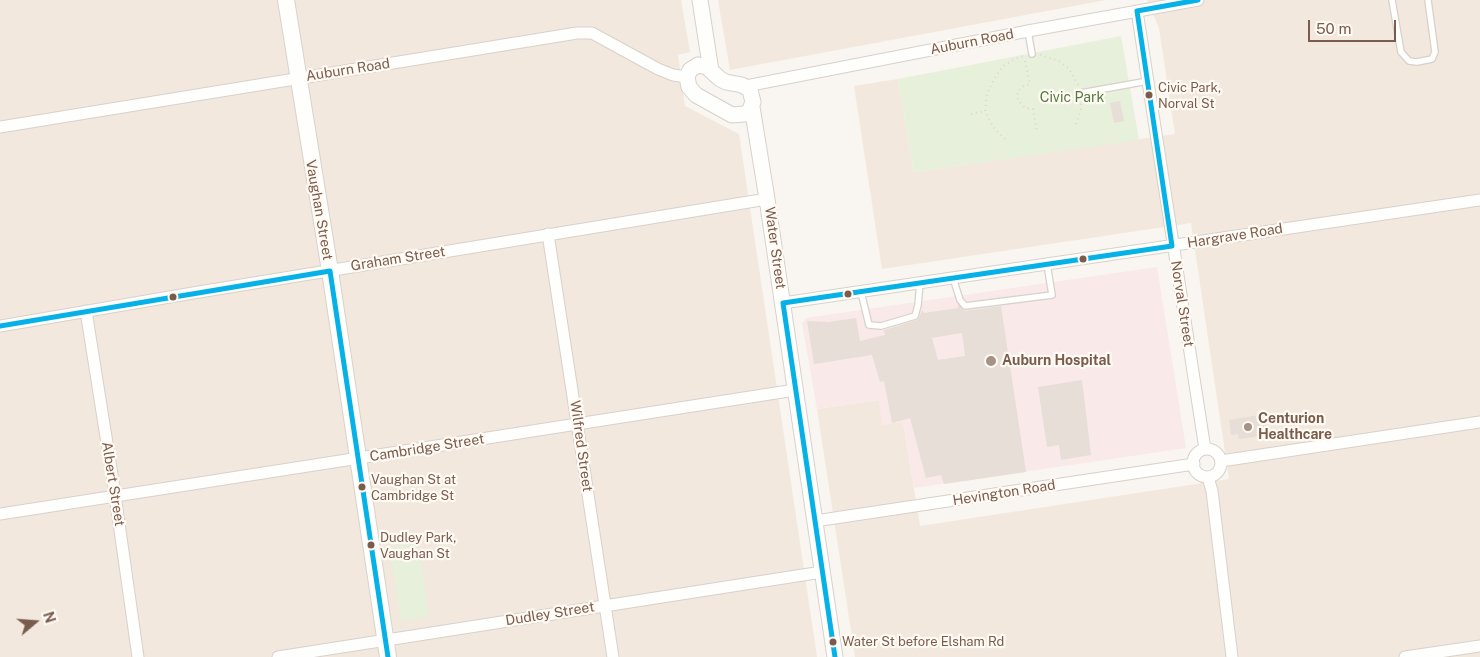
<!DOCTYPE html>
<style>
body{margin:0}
#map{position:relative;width:1480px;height:657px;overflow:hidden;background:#f9f5f0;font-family:"Public Sans",sans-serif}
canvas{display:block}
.north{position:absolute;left:10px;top:597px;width:50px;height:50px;-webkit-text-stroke:4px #fffaf3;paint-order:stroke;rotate:72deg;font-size:14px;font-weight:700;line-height:20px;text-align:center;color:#7a5c4d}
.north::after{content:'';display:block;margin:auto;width:18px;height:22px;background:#7a5c4d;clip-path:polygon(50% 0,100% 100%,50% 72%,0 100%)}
.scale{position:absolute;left:1308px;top:20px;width:88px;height:22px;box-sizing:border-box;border:2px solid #7a5c4d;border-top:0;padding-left:6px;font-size:15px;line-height:18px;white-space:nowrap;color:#7a5c4d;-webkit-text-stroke:4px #fffaf3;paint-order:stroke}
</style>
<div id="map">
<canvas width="1480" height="657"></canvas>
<div class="north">N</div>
<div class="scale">50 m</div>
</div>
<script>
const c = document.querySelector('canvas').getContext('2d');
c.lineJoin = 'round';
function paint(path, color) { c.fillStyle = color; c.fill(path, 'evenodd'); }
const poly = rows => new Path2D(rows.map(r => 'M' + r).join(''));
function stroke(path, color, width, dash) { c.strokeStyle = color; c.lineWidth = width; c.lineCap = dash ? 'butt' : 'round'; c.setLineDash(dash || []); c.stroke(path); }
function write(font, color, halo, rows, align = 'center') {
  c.font = font + ' "Public Sans",sans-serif'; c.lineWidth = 4.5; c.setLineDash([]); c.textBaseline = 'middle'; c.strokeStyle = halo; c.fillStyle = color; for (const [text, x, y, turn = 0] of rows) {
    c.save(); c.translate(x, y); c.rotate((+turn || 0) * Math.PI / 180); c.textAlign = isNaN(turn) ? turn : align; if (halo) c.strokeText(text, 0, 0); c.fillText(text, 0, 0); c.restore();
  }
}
const residential = poly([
 [0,0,681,0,690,52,678,55,685,106,739,134,817,657,0,657],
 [718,0,1106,0,730,70],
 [1147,0,1480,0,1480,657,855,657,817,409,879,400,903,422,920,526,1229,479,1191,223,882,269,854,86,898,79,914,172,1175,134,1159,28]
]);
const medical = poly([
 [1157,267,1186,448,914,488,903,422,882,425,879,400,817,409,802,323,806,318]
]);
const green = poly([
 [1121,36,1139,140,914,172,898,79],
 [418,543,429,616,401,621,390,547]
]);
const building = poly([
 [1120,101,1124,121,1114,123,1110,103],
 [958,304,965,311,1001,306,1026,472,944,484,941,475,926,478,910,418,892,423,884,381,880,382,872,355,814,364,807,321,828,322,856,318,860,341,885,335,884,330,917,320,919,318,922,310,924,313,958,308],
 [962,333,965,356,938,360,932,338],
 [1082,380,1091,455,1061,460,1059,445,1047,447,1038,387],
 [1265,414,1268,435,1239,439,1238,434,1231,435,1229,420]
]);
const path = poly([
 [1040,55,1059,61,1069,69,1079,86],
 [1025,61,1030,84,1024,86,1019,90,1017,95,1018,100,1025,108,1033,109,1037,132],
 [971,114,985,111],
 [1076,124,1081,109,1081,100],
 [1005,139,993,127,985,111,987,94,994,79,1003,66,1017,58,1023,56]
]);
const service = poly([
 [1392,0,1401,52,1409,61,1417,62,1432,59,1435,52,1428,0],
 [1028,31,1032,54],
 [1081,93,1148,81],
 [953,278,960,300,965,306,1052,295,1047,264],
 [861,292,869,325,881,326,915,316,918,305,920,283]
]);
const minor = poly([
 [1137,11,1205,449],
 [746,86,1028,31,1198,0],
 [0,127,577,33,592,33,658,69,673,75,687,77],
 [548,234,613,657],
 [783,303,1480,200],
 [86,311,113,481,138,657],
 [0,326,193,293,767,199],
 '1193 463a14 14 0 1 1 28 0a14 14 0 1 1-28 0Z',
 [1221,461,1480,422],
 [1208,477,1212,491,1232,657],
 [0,514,795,390],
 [815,521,1194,464],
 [278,657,822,572],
 [1405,657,1480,646]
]);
const tertiary = poly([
 [700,0,711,71],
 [698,65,707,67,720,79,726,82,742,85,750,90,753,102,749,112,744,114,732,115,696,95,689,87,687,77,690,70,698,65],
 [752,107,767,199,835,657]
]);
const secondary = poly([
 [286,0,330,271,388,657]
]);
const bus1 = poly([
 [1137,11,1172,246],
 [1137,11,1198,0],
 [330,271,388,657],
 [783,303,1172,246],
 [783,303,835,657],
 [0,326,330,271]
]);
const markers = [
 [1149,95,4.5,"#7a5c4d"],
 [1083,259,4.5,"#7a5c4d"],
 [848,294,4.5,"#7a5c4d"],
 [173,297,4.5,"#7a5c4d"],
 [991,361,6,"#a69286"],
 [1248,427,5,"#a69286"],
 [362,487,4.5,"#7a5c4d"],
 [371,545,4.5,"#7a5c4d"],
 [833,642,4.5,"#7a5c4d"]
];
const busNames = [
 ["Civic Park,",1158,88],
 ["Norval St",1158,104],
 ["Vaughan St at",371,480],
 ["Cambridge St",371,496],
 ["Dudley Park,",380,538],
 ["Vaughan St",380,554],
 ["Water St before Elsham Rd",842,642]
];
const streetNames = [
 ["Auburn Road",972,42,-11],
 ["Auburn Road",348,70,-9],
 ["Vaughan Street",319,210,80],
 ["Hargrave Road",1235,236,-9],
 ["Water Street",775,248,82],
 ["Graham Street",398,259,-9],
 ["Norval Street",1182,304,81],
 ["Wilfred Street",581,446,82],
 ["Cambridge Street",427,448,-9],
 ["Albert Street",113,484,81],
 ["Hevington Road",1004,493,-9],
 ["Dudley Street",550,614,-9]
];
const parkNames = [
 ["Civic Park",1072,98]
];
const poiNames = [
 ["Auburn Hospital",1002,361],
 ["Centurion",1258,419],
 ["Healthcare",1258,435]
];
paint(residential, '#f2e8de');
paint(medical, '#fae9e9');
paint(green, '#e7f0db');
paint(building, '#e6ded7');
stroke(service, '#d7d1cb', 8);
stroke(minor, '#d7d1cb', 13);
stroke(tertiary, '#d7d1cb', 17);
stroke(secondary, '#d9d2cb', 18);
stroke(path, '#dcd5d0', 2, [1, 4]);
stroke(service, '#fefefd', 5.5);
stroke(minor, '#fefefd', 11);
stroke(tertiary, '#fefefd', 15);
stroke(secondary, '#fefefd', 16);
stroke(bus1, '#06b1e7', 5);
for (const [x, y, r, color] of markers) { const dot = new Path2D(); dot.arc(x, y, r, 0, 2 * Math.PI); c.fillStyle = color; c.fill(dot); stroke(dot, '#fffaf3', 2); }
write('13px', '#7a5c4d', '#fffaf3', busNames, 'left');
write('14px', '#7a5c4d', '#fffaf3', streetNames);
write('14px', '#537a41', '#fffaf3', parkNames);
write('bold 14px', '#7a5c4d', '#fffaf3', poiNames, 'left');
</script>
